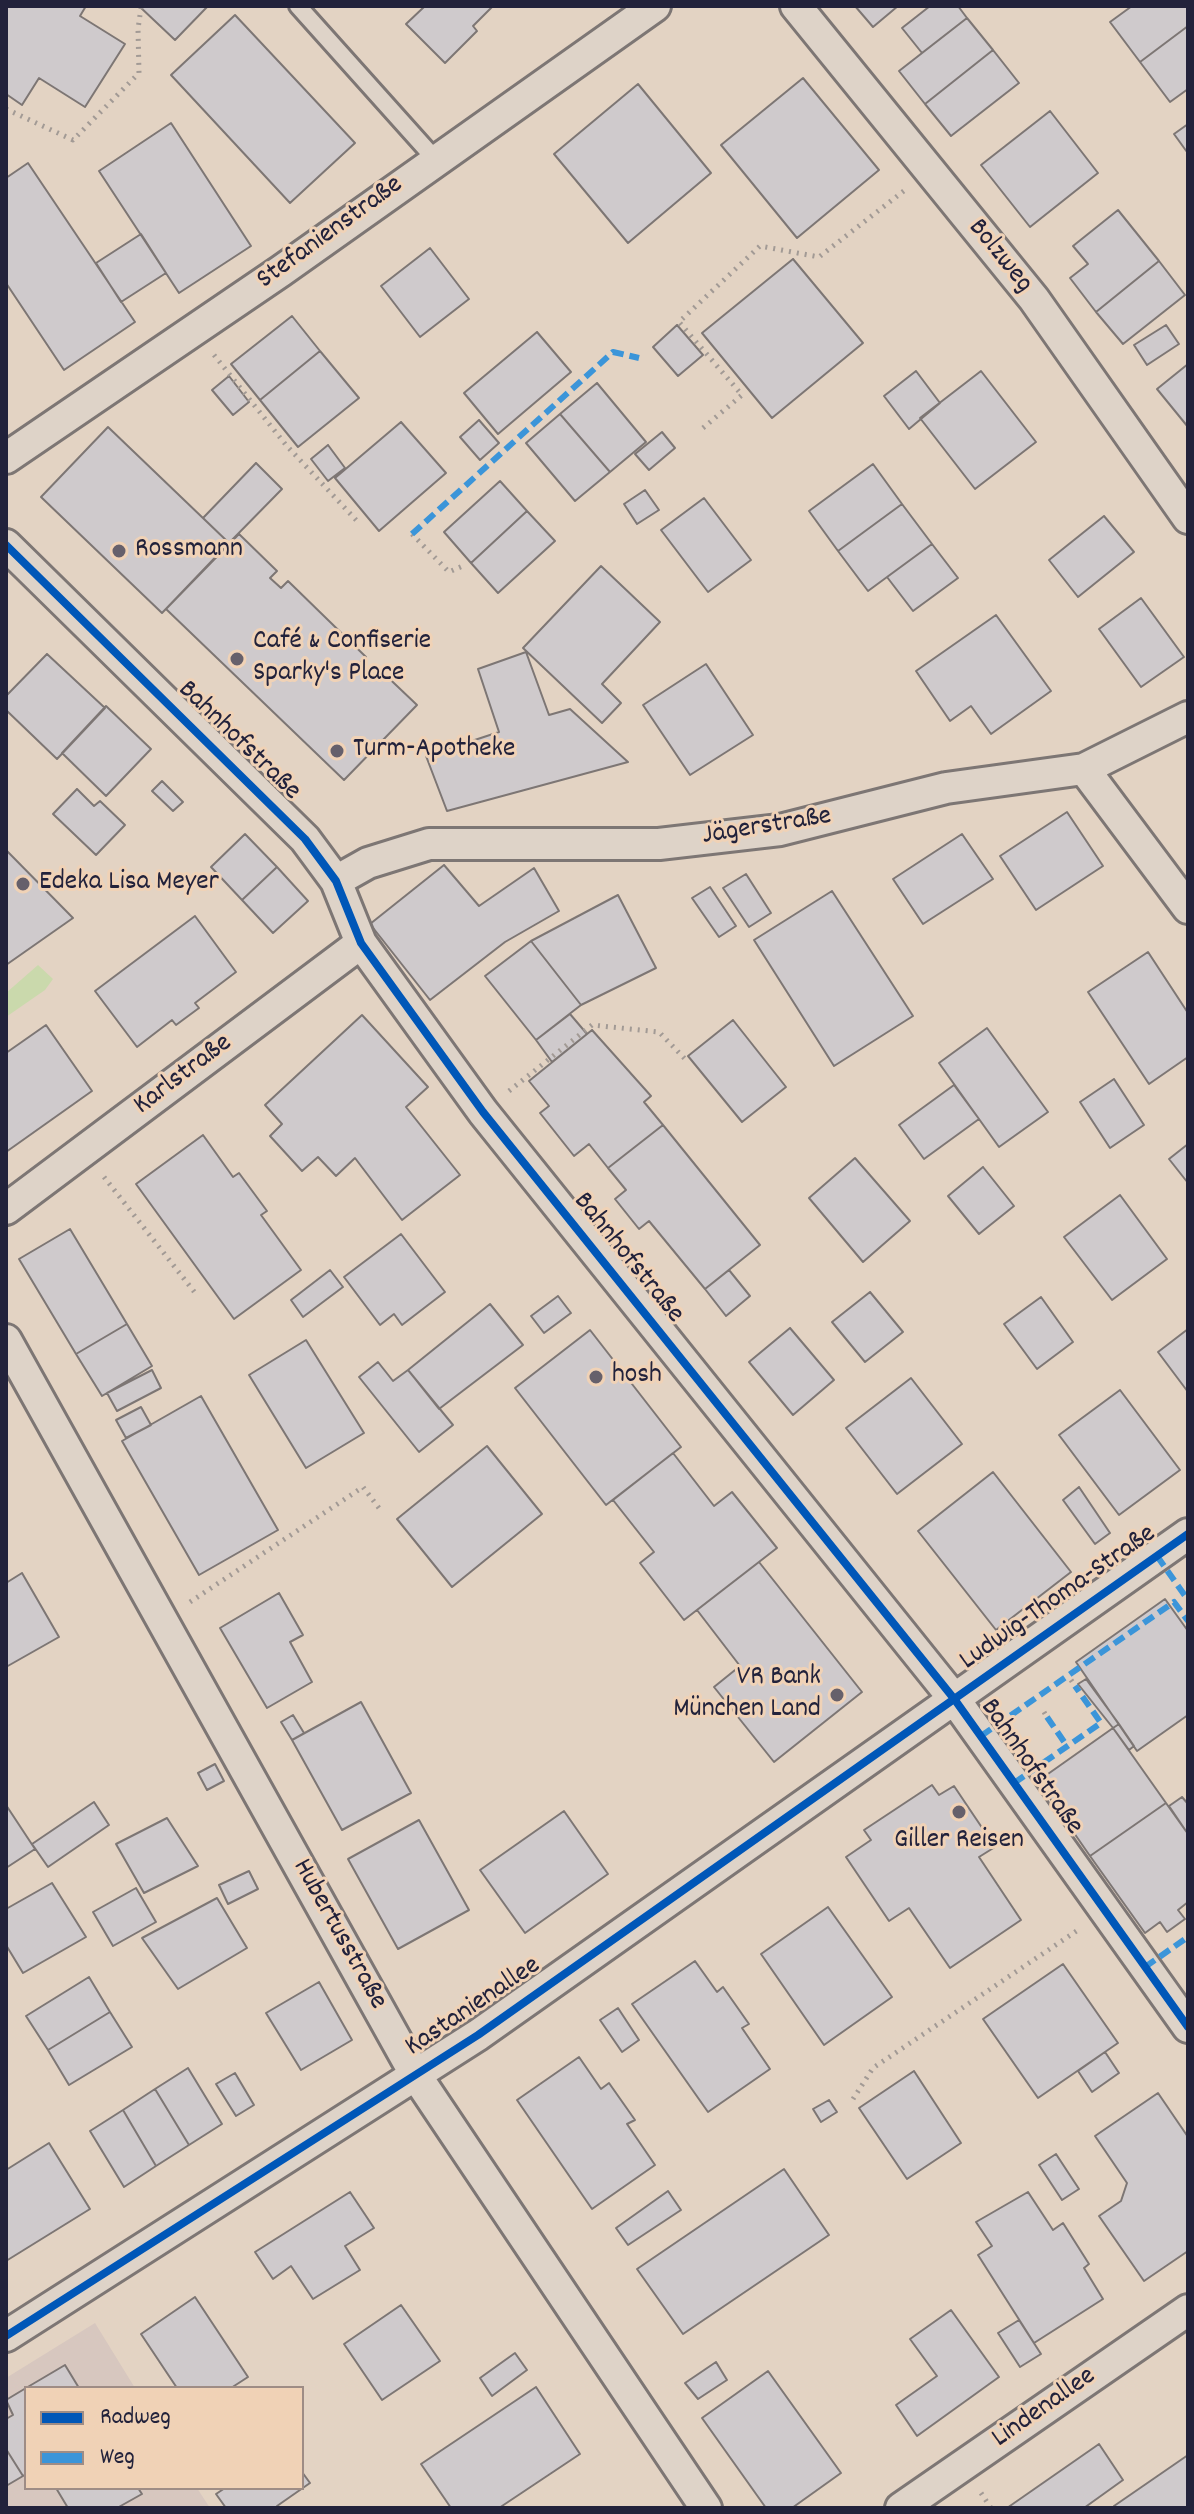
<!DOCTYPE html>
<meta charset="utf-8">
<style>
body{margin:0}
#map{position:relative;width:1194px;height:2514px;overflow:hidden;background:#e3d3c3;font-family:Dekko,sans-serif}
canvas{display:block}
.frame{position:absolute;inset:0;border:8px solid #22223b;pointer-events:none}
.legend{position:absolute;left:24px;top:2386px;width:280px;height:104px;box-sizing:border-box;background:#f0d2b6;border:2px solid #9e8c85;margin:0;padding:10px 14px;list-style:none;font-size:24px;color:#22223b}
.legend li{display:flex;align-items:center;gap:16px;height:40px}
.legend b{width:40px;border:2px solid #9e8c85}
</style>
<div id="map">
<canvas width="1194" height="2514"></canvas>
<div class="frame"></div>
<ul class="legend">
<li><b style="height:10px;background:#0057b8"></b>Radweg</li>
<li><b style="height:10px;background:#3b95d9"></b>Weg</li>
</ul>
</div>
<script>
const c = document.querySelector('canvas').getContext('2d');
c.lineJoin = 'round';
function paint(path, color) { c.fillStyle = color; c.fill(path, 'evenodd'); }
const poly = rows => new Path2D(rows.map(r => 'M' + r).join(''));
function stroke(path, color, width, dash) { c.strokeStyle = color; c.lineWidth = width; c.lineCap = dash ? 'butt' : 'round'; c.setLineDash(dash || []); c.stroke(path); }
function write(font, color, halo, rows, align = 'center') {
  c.font = font + ' Dekko,sans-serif'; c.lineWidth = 6; c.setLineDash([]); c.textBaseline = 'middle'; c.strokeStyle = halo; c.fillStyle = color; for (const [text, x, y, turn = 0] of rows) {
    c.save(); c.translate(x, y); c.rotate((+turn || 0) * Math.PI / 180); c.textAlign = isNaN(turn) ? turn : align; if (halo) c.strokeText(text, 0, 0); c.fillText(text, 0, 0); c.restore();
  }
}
const built = poly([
 [95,2323,135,2388,26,2388,26,2488,197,2488,210,2508,6,2508,6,2378]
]);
const green = poly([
 [38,965,53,979,45,990,6,1017,6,993]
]);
const building = poly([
 [6,6,86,6,80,16,125,44,85,107,39,78,22,105,6,94,6,6],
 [139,6,208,6,175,40,139,6],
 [425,6,493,6,473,26,477,31,445,63,406,24,425,6],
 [855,6,898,6,873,27,855,6],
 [930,6,958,6,967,18,922,53,902,28,930,6],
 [1132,6,1188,6,1188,26,1140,62,1110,22,1132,6],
 [235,15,355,143,290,203,171,75,235,15],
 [967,18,993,50,925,104,899,71,967,18],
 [1188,26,1188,89,1170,102,1140,62,1188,26],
 [993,50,1019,83,951,136,925,104,993,50],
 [803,78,879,170,797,238,721,145,803,78],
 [638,84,711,173,628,243,554,154,638,84],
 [1050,111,1098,173,1030,227,981,165,1050,111],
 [171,123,251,246,179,293,99,171,171,123],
 [1188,124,1188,151,1187,152,1174,134,1188,124],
 [28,163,135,322,64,370,6,283,6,178,28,163],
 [1118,210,1159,261,1096,312,1070,278,1088,264,1073,246,1118,210],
 [141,234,166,273,121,302,96,263,141,234],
 [430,248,469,299,420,337,381,286,430,248],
 [793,259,863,343,772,418,702,333,793,259],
 [1159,261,1185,295,1123,344,1096,312,1159,261],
 [292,316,320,351,260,400,231,364,292,316],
 [677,325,703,355,678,376,653,347,677,325],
 [1166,325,1179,344,1147,365,1134,345,1166,325],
 [537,332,571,372,498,434,464,393,537,332],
 [320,351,359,398,298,447,260,400,320,351],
 [1188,364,1188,427,1157,389,1188,364],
 [916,371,940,403,909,429,884,396,916,371],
 [981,371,1036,442,975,489,920,418,981,371],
 [229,376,249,402,233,415,212,390,229,376],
 [597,383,646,442,610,472,560,414,597,383],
 [560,414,610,472,575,501,526,443,560,414],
 [479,420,499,443,480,460,460,437,479,420],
 [401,422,446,473,379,531,335,478,401,422],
 [108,427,229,543,162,613,41,497,108,427],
 [662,432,675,448,649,470,635,454,662,432],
 [328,445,345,468,328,481,311,459,328,445],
 [256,463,282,489,229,543,203,518,256,463],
 [873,464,902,504,838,551,809,511,873,464],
 [500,481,527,511,471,563,444,532,500,481],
 [645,490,659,510,637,524,624,504,645,490],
 [704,498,751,560,708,592,661,530,704,498],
 [902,504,932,544,868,591,838,551,902,504],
 [527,511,555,541,498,593,471,563,527,511],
 [1104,516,1134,552,1078,597,1049,560,1104,516],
 [239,534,277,571,270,578,281,588,288,581,366,657,359,664,368,674,376,666,417,705,344,780,166,609,239,534],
 [932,544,958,578,913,611,887,577,932,544],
 [601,566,660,622,602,684,621,703,602,723,523,648,601,566],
 [1141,598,1184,657,1141,687,1099,629,1141,598],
 [996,615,1051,691,991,734,971,706,950,721,916,671,996,615],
 [526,652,549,715,570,709,628,762,447,811,426,756,499,732,478,669,526,652],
 [47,654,105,708,57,759,6,710,6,696,47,654],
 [706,664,753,735,690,775,643,705,706,664],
 [106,706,151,749,106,796,62,753,106,706],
 [162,781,183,802,173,811,152,791,162,781],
 [77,789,94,806,100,801,125,825,96,855,53,814,77,789],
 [1067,812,1103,866,1036,910,1000,856,1067,812],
 [245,834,277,867,242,900,211,867,245,834],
 [962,834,993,879,923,924,893,879,962,834],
 [6,850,73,918,6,965,6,850],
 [444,865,479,906,534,868,559,911,505,942,430,1000,370,924,444,865],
 [277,867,308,901,273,933,242,900,277,867],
 [746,874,771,913,749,927,723,888,746,874],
 [710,887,736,926,719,937,692,898,710,887],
 [832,891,913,1016,834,1066,754,940,832,891],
 [618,895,656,968,581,1005,531,941,618,895],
 [195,916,236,972,195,1003,199,1008,176,1025,172,1020,137,1047,95,991,195,916],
 [531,941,581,1005,536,1040,485,976,531,941],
 [1148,952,1188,1013,1188,1057,1149,1084,1088,992,1148,952],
 [570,1014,587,1034,552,1062,536,1040,570,1014],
 [362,1015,428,1087,406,1107,460,1175,402,1220,355,1158,336,1176,318,1157,302,1171,270,1136,282,1124,265,1105,362,1015],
 [733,1020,786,1087,742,1122,688,1056,733,1020],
 [46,1025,92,1091,6,1152,6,1053,46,1025],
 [987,1028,1048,1112,999,1147,939,1063,987,1028],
 [592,1030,651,1096,644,1102,663,1125,608,1168,589,1144,574,1156,540,1113,549,1106,529,1081,592,1030],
 [1114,1079,1144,1125,1110,1148,1080,1102,1114,1079],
 [954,1085,979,1119,924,1159,899,1125,954,1085],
 [663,1125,760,1245,705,1289,649,1221,639,1229,615,1199,626,1190,608,1168,663,1125],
 [203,1135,233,1177,239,1173,267,1211,261,1215,301,1270,234,1319,136,1184,203,1135],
 [1188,1144,1188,1183,1169,1159,1188,1144],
 [855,1158,910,1221,863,1262,809,1198,855,1158],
 [983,1167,1014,1206,979,1234,948,1196,983,1167],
 [1120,1195,1167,1259,1112,1300,1064,1237,1120,1195],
 [70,1229,127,1324,76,1354,19,1259,70,1229],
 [401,1234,445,1292,402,1325,394,1314,380,1325,344,1277,401,1234],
 [330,1270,343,1287,303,1317,291,1300,330,1270],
 [729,1270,750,1296,726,1316,705,1289,729,1270],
 [870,1292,903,1332,865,1362,832,1322,870,1292],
 [558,1296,571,1313,544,1333,531,1316,558,1296],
 [1041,1297,1073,1342,1037,1369,1004,1324,1041,1297],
 [490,1304,523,1345,439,1409,408,1370,490,1304],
 [127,1324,152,1366,102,1396,76,1354,127,1324],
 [790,1328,834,1380,793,1415,749,1362,790,1328],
 [1188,1329,1188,1392,1158,1352,1188,1329],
 [590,1330,681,1447,606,1505,515,1388,590,1330],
 [306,1340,364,1433,306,1468,249,1375,306,1340],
 [378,1362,393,1381,408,1370,453,1425,419,1452,359,1377,378,1362],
 [152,1370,161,1388,117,1411,107,1393,152,1370],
 [911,1378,962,1444,897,1494,846,1428,911,1378],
 [1120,1390,1180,1470,1119,1515,1059,1435,1120,1390],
 [201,1396,278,1530,199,1575,122,1441,201,1396],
 [141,1407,151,1425,126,1438,116,1420,141,1407],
 [487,1446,542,1514,452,1587,397,1519,487,1446],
 [673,1453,714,1506,732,1492,777,1548,684,1620,640,1563,654,1552,613,1500,673,1453],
 [993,1472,1071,1572,996,1630,918,1531,993,1472],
 [1079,1487,1110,1533,1095,1544,1063,1500,1079,1487],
 [759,1562,862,1692,774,1762,714,1687,740,1666,697,1610,759,1562],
 [22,1573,59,1637,6,1667,6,1583,22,1573],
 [279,1593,303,1635,290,1642,312,1682,267,1708,220,1628,279,1593],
 [1165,1599,1188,1631,1188,1715,1137,1751,1076,1662,1165,1599],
 [1086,1679,1119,1724,1113,1728,1078,1684,1086,1679],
 [361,1702,411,1793,342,1830,292,1740,361,1702],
 [293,1715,304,1733,292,1740,281,1722,293,1715],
 [1119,1724,1134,1746,1129,1750,1113,1728,1119,1724],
 [1113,1728,1166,1803,1090,1856,1038,1781,1113,1728],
 [215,1764,224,1781,207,1790,198,1773,215,1764],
 [932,1785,939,1795,954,1786,995,1847,979,1857,1021,1920,950,1968,909,1908,889,1921,846,1857,871,1840,864,1830,932,1785],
 [1182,1797,1188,1804,1188,1834,1169,1806,1182,1797],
 [94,1802,109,1825,48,1867,32,1844,94,1802],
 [1166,1803,1188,1834,1188,1902,1178,1910,1185,1919,1167,1932,1160,1922,1145,1933,1090,1856,1166,1803],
 [6,1805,35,1849,6,1868,6,1805],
 [564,1811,608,1874,525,1933,480,1870,564,1811],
 [167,1818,198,1866,144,1893,116,1844,167,1818],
 [419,1820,469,1910,398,1949,348,1859,419,1820],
 [249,1871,258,1889,228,1904,219,1885,249,1871],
 [52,1883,86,1937,23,1973,6,1945,6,1909,52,1883],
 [136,1888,156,1922,113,1946,93,1912,136,1888],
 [217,1898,247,1948,178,1989,142,1938,217,1898],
 [828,1907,892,1997,824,2045,761,1954,828,1907],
 [695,1961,717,1992,723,1987,749,2024,742,2028,770,2069,708,2112,632,2004,695,1961],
 [1063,1964,1118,2043,1038,2098,983,2019,1063,1964],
 [89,1977,110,2012,48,2050,26,2016,89,1977],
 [319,1982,352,2040,301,2070,266,2013,319,1982],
 [618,2008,639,2040,622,2052,600,2020,618,2008],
 [110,2012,132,2047,69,2085,48,2050,110,2012],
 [1105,2052,1119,2073,1092,2092,1078,2071,1105,2052],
 [579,2057,601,2089,609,2083,635,2120,627,2124,655,2165,592,2209,517,2100,579,2057],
 [188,2068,222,2124,189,2145,155,2089,188,2068],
 [914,2071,961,2143,907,2179,859,2108,914,2071],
 [235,2073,254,2105,236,2116,216,2084,235,2073],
 [155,2089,189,2145,156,2166,123,2110,155,2089],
 [1158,2093,1188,2137,1188,2251,1144,2281,1099,2216,1121,2201,1127,2183,1095,2136,1158,2093],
 [829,2100,837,2112,821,2122,813,2109,829,2100],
 [123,2110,156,2166,124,2187,90,2131,123,2110],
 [49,2143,90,2209,6,2261,6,2170,49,2143],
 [1056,2154,1079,2189,1062,2200,1039,2165,1056,2154],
 [784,2169,829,2235,683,2334,637,2269,784,2169],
 [668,2191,681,2210,628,2245,616,2228,668,2191],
 [350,2192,374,2228,345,2246,360,2270,313,2299,291,2266,273,2279,255,2252,350,2192],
 [1028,2192,1053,2230,1063,2223,1089,2264,1084,2268,1103,2299,1034,2343,978,2255,992,2246,976,2222,1028,2192],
 [195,2297,248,2377,231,2388,177,2388,141,2334,195,2297],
 [401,2305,440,2361,382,2400,344,2344,401,2305],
 [951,2310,999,2377,917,2436,896,2405,937,2376,910,2339,951,2310],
 [1019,2320,1041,2354,1020,2367,998,2333,1019,2320],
 [515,2353,527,2370,492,2396,480,2378,515,2353],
 [716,2362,727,2380,698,2399,685,2383,716,2362],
 [65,2365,79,2388,26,2388,65,2365],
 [768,2371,841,2473,792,2508,766,2508,702,2418,768,2371],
 [536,2387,580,2454,499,2508,451,2508,421,2464,536,2387],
 [26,2388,26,2474,23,2476,6,2449,6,2419,13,2415,6,2400,26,2388],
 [1099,2444,1123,2480,1084,2508,1007,2508,1099,2444],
 [6,2449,23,2476,6,2486,6,2449],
 [1188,2455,1188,2508,1116,2508,1114,2506,1188,2455],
 [302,2472,310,2483,277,2506,279,2508,226,2508,216,2494,225,2488,302,2488,302,2472],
 [56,2488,138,2488,142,2494,117,2508,68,2508,56,2488]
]);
const path = poly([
 [6,109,73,140,139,73,138,29,141,8],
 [214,355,286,445,357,521],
 [703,428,742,395,679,322,760,246,819,257,905,190],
 [412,534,449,572,465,565],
 [509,1091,592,1025,659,1032,688,1062],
 [104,1177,196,1294],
 [190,1602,363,1487,382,1512],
 [1071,1680,1075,1686],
 [1044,1712,1047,1717],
 [853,2099,873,2068,1078,1930],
 [981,2493,991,2508]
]);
const service = poly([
 [298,6,435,159]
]);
const minor = poly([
 [796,6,1034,299,1188,518],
 [6,458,281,271,655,6],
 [6,545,305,839,336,881,361,943,483,1112,955,1700,1188,2027],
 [1084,769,1188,908],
 [336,881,368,863,429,844,659,844,780,830,946,788,1084,769,1188,717],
 [6,1209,361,943],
 [6,1340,415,2074,706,2508],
 [6,2336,478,2035,1188,1534],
 [901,2508,1188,2310]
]);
const quiet = poly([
 [412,534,613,352,639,358],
 [1157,1556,1188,1600],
 [1047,1717,1067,1746],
 [981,1736,1174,1602,1188,1621],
 [1014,1783,1101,1723,1075,1686],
 [1145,1967,1188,1937]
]);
const cycleway = poly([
 [6,545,305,839,336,881,361,943,483,1112,955,1700,1188,2027],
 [6,2336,478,2035,1188,1534]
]);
const markers = [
 [119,551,8,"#66606b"],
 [237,659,8,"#66606b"],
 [337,751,8,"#66606b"],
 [23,884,8,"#66606b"],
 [596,1377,8,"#66606b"],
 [837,1695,8,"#66606b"],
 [959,1812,8,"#66606b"]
];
const streetNames = [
 ["Stefanienstraße",331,234,-36],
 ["Bolzweg",999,257,51],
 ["Bahnhofstraße",238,742,44],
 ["Jägerstraße",767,828,-9],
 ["Karlstraße",184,1076,-37],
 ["Bahnhofstraße",627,1259,51],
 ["Ludwig-Thoma-Straße",1059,1599,-35],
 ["Bahnhofstraße",1030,1768,55],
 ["Hubertusstraße",338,1935,61],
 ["Kastanienallee",474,2008,-34],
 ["Lindenallee",1045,2409,-35]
];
const poiNames = [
 ["Rossmann",135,551],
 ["Café & Confiserie",253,643],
 ["Sparky's Place",253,675],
 ["Turm-Apotheke",353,751],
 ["Edeka Lisa Meyer",39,884],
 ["hosh",612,1377],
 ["VR Bank",821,1679,"right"],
 ["München Land",821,1711,"right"],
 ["Giller Reisen",959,1842,"center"]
];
paint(built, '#d7c7bf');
paint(green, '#cad9ac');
paint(building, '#cfcacc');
stroke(building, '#7d7674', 2);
stroke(service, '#7d7674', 22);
stroke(minor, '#7d7674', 36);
stroke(path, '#a29a95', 5, [2, 6]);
stroke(service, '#ded3c8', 16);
stroke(minor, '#ded3c8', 30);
stroke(quiet, '#3b95d9', 6, [12, 6]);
stroke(cycleway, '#0057b8', 8);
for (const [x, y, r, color] of markers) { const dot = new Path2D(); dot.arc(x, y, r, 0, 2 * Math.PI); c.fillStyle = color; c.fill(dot); stroke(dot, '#f0d2b6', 3); }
write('28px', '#22223b', '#f0d2b6', streetNames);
write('28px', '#22223b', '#f0d2b6', poiNames, 'left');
</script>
